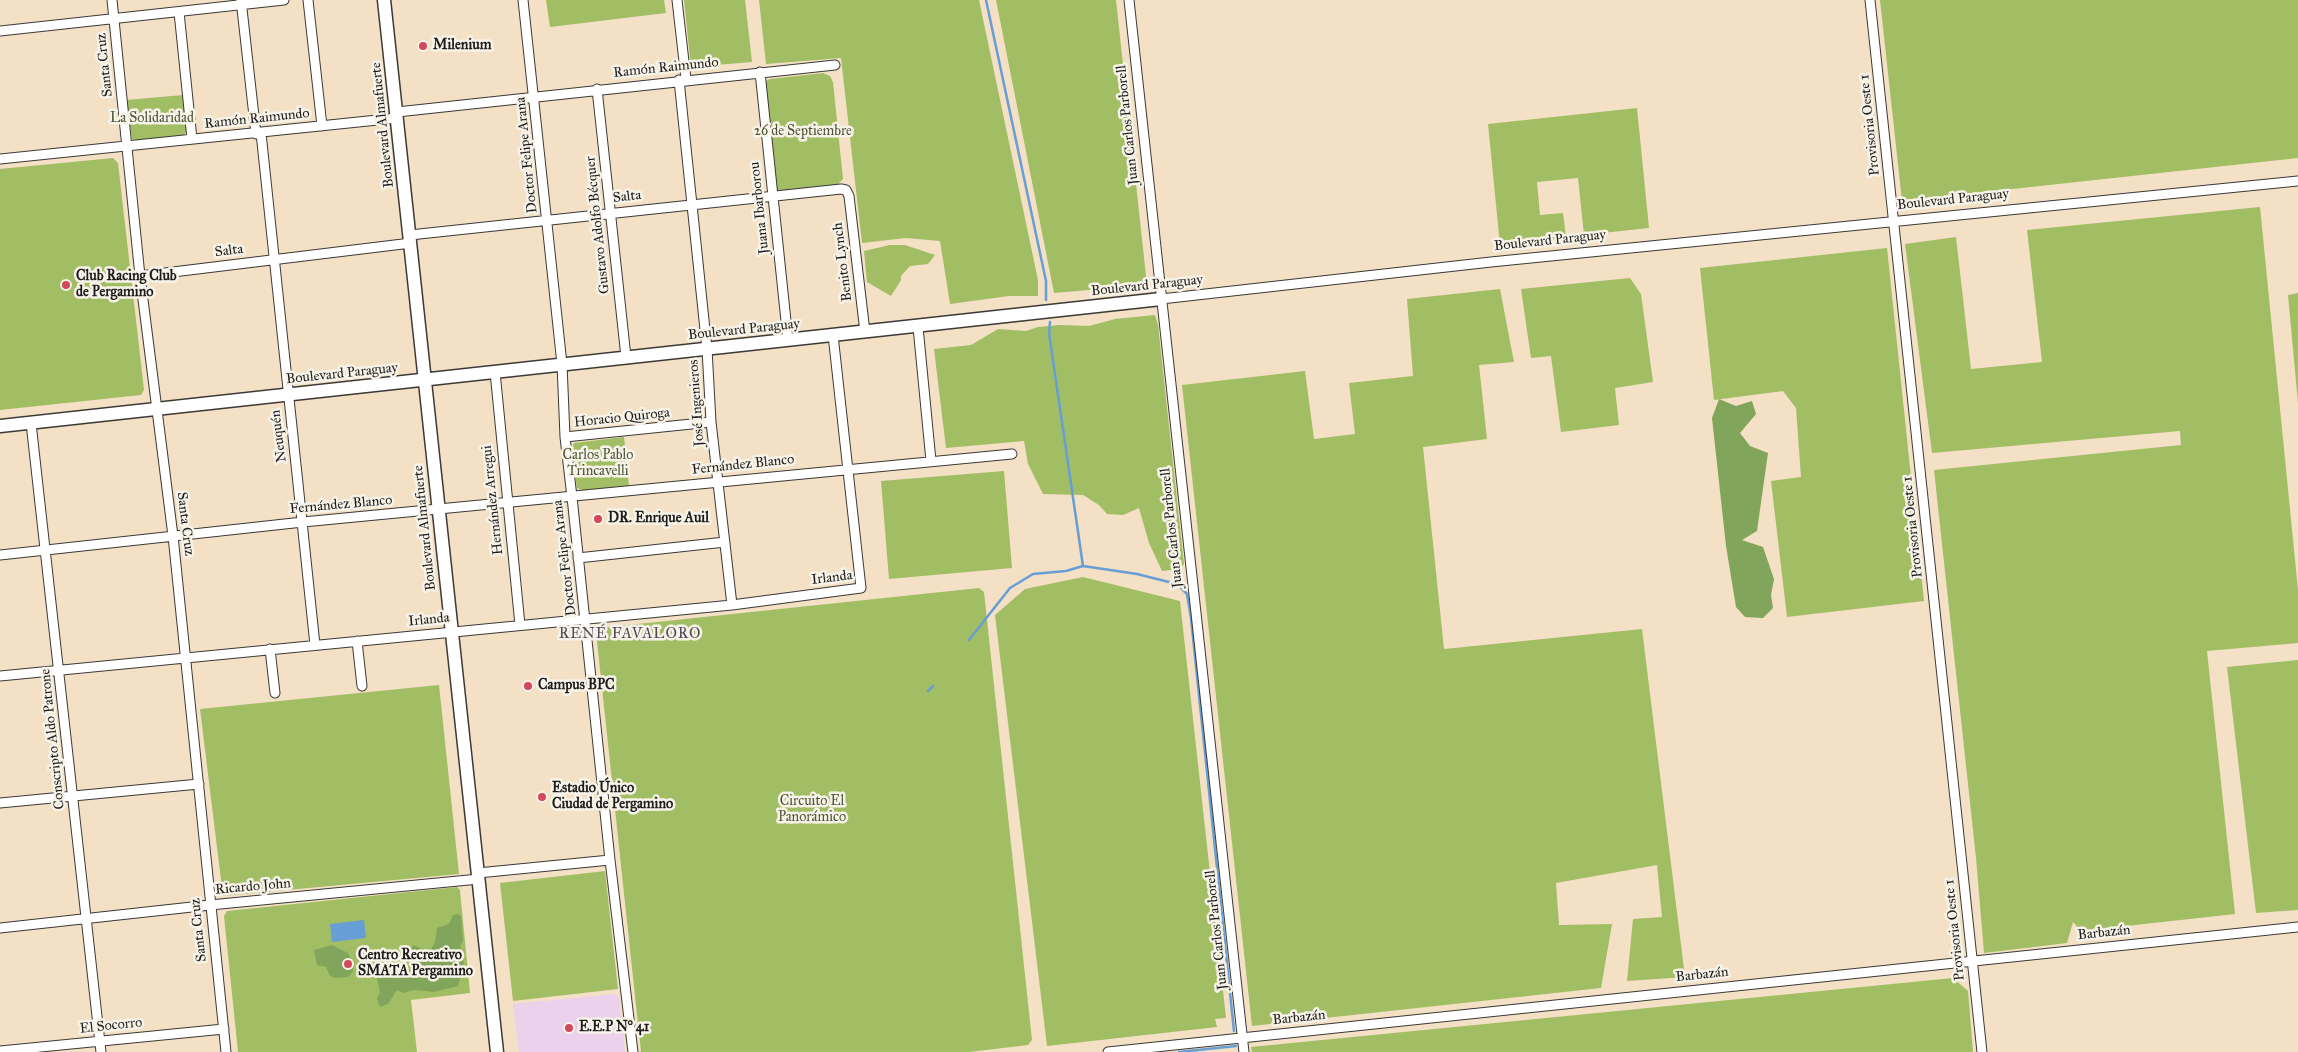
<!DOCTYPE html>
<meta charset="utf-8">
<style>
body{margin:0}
canvas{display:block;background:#f3e0c5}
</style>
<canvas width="2298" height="1052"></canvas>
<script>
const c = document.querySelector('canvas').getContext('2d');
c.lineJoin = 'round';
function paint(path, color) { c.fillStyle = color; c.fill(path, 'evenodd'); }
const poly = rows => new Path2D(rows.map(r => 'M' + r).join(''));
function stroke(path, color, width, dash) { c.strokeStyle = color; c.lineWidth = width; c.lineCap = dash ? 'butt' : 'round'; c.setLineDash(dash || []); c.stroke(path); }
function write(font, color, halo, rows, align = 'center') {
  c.font = font + ' "IM FELL Great Primer",serif'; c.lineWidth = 5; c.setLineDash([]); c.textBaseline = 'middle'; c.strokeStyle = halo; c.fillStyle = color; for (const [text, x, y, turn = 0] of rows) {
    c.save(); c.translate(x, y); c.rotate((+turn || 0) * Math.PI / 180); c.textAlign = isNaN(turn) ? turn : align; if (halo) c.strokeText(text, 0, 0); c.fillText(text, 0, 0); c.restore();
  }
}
const built = poly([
 [615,994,619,998,625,1052,519,1052,513,1004]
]);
const green = poly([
 [546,0,664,0,666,13,550,27],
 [684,0,745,0,752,62,691,67],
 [759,0,979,0,1038,280,1038,296,1009,296,950,304,940,241,906,238,862,243,841,58,766,64],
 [996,0,1116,0,1147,285,1054,293],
 [1880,0,2298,0,2298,158,1902,201],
 [823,73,830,76,833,82,843,179,837,185,778,191,775,189,764,82,770,79],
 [183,95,187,129,184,136,138,141,132,139,126,100],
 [1637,108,1649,228,1584,235,1578,178,1537,182,1540,215,1563,213,1566,238,1500,245,1488,124],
 [113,158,118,163,144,390,141,395,0,410,0,169],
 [2260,207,2298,590,2298,643,2207,651,2235,914,2081,931,2073,922,2067,943,1984,953,1976,858,1934,470,2181,445,2180,431,1932,453,1905,244,1956,237,1971,369,2042,362,2027,230],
 [890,245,905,245,935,255,928,264,910,266,901,276,901,280,891,296,867,282,864,251],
 [1887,248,1924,601,1787,617,1771,481,1801,477,1796,408,1783,391,1714,400,1700,268],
 [1630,278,1641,294,1653,382,1615,388,1619,425,1561,432,1551,356,1531,358,1521,289],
 [1500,289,1514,362,1479,365,1487,439,1423,447,1444,649,1642,629,1685,977,1627,981,1633,919,1662,917,1657,865,1556,883,1559,925,1612,924,1601,988,1252,1026,1182,385,1305,371,1314,439,1355,434,1349,383,1413,376,1407,299],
 [2298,293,2298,403,2288,295],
 [1155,315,1158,325,1184,564,1180,569,1162,571,1149,543,1139,508,1123,515,1107,514,1099,505,1083,495,1043,494,1028,464,1024,441,946,448,934,349,971,345,998,329,1026,331,1038,327,1060,325,1089,326,1115,319],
 [624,437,629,486,584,491,577,488,571,450,574,443],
 [1004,471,1012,568,889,579,881,481],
 [1083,577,1180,601,1226,1018,1215,1019,1217,1027,1047,1046,995,615,1025,589],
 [979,588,984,592,1032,1040,1028,1045,969,1052,641,1052,596,632,600,628],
 [2298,660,2298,910,2256,913,2227,667],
 [439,685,459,874,223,896,200,709],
 [605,871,618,989,513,1001,500,883],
 [457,887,460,890,470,993,411,1000,417,1052,238,1052,224,916,227,911],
 [1953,978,1968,991,1973,1052,1252,1052,1251,1047]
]);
const forest = poly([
 [1719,399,1736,406,1752,401,1756,414,1740,433,1750,446,1768,453,1757,531,1742,540,1763,547,1774,579,1771,595,1773,608,1763,618,1745,617,1736,607,1726,546,1712,418],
 [458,914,461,916,463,941,460,945,464,963,458,986,434,992,414,990,403,993,397,990,388,1004,380,1007,377,999,380,992,377,978,382,969,390,966,393,973,407,972,414,967,410,951,413,945,425,950,431,949,435,942,437,928,449,924,453,915],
 [332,945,348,953,353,964,353,972,348,977,335,978,330,976,326,967,317,965,314,950]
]);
const water = poly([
 [364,920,366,938,332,942,330,924]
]);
const stream = poly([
 [986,0,1046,281,1046,300],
 [1083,566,1137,574,1177,584,1187,594,1191,618,1234,1031],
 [969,640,1010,588,1033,574,1066,571,1083,566,1049,333,1050,322],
 [928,691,933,686],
 [1179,1052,1236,1046]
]);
const street = poly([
 [112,0,140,276,173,536,226,1052],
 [241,0,256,134],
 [308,0,322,126],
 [523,0,562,364,565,437,572,497,610,860,633,1052],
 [677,0,686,79],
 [1129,0,1244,1052],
 [1870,0,1982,1052],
 [179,12,192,139],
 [0,31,284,0],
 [760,72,788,340],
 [679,80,707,349,711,422,732,605],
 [597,89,626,357],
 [397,112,835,65],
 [261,133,315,645],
 [0,159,397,118],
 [410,235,841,189,846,190,849,196,865,332],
 [140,276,411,243],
 [1161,299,1491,262,2298,181],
 [918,327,931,461],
 [495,372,520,625],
 [31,423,101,1052],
 [565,437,711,422],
 [0,555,303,522,1012,454],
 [578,558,725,542],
 [357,641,362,686],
 [270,649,275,693],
 [0,676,732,605,861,588,833,335],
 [0,803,199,784],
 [478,873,610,860],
 [0,928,210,905,479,879],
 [0,1051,224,1029],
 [1108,1052,2298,927]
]);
const secondary = poly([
 [384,0,497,1052],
 [0,426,1161,299]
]);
const markers = [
 [423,46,5,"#d1495b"],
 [66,285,5,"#d1495b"],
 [598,519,5,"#d1495b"],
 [528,686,5,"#d1495b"],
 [542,797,5,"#d1495b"],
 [348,964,5,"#d1495b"],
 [569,1028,5,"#d1495b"]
];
const poiNames = [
 ["Milenium",433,46],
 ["Club Racing Club",76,277],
 ["de Pergamino",76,293],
 ["DR. Enrique Auil",608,519],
 ["Campus BPC",538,686],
 ["Estadio Único",552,789],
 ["Ciudad de Pergamino",552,805],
 ["Centro Recreativo",358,956],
 ["SMATA Pergamino",358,972],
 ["E.E.P N° 41",579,1028]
];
const streetNames = [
 ["Santa Cruz",105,65,-96],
 ["Ramón Raimundo",666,68,-6],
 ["Ramón Raimundo",257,119,-6],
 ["Boulevard Almafuerte",383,125,-96],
 ["Juan Carlos Parborell",1128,125,-96],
 ["Provisoria Oeste 1",1870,125,-96],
 ["Doctor Felipe Arana",527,155,-96],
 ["Salta",627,197,-6],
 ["Boulevard Paraguay",1953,200,-6],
 ["Juana Ibarborou",760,208,-96],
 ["Gustavo Adolfo Bécquer",598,225,-96],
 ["Boulevard Paraguay",1550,241,-6],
 ["Salta",229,251,-7],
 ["Benito Lynch",843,262,-97],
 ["Boulevard Paraguay",1147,286,-6],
 ["Boulevard Paraguay",744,330,-6],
 ["Boulevard Paraguay",342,374,-6],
 ["José Ingenieros",697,403,-94],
 ["Horacio Quiroga",622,418,-6],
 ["Neuquén",279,436,-97],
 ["Fernández Blanco",743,465,-6],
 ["Hernández Arregui",493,500,-96],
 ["Fernández Blanco",341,505,-5],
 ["Santa Cruz",185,524,83],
 ["Provisoria Oeste 1",1913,527,-96],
 ["Boulevard Almafuerte",425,528,-96],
 ["Juan Carlos Parborell",1172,528,-96],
 ["Doctor Felipe Arana",565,558,-97],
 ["Irlanda",832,578,-7],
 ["Irlanda",429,620,-6],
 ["Conscripto Aldo Patrone",53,739,-96],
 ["Ricardo John",253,887,-5],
 ["Santa Cruz",199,930,-96],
 ["Juan Carlos Parborell",1217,930,-96],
 ["Provisoria Oeste 1",1955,930,-96],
 ["Barbazán",2104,933,-6],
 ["Barbazán",1702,975,-6],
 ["Barbazán",1299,1018,-6],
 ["El Socorro",111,1026,-6]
];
const parkNames = [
 ["La Solidaridad",152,119],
 ["26 de Septiembre",803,132],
 ["Carlos Pablo",598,456],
 ["Trincavelli",598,472],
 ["Circuito El",812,802],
 ["Panorámico",812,818]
];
const neighbourhoodNames = [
 ["RENÉ FAVALORO",630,634]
];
paint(built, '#ebd1eb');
paint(green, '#a2be65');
paint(forest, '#81a55a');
paint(water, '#669ed5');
stroke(stream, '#669ed5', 2.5);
stroke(street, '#3c3935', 11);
stroke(secondary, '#3c3935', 15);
stroke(street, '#fff', 9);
stroke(secondary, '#fff', 12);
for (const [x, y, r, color] of markers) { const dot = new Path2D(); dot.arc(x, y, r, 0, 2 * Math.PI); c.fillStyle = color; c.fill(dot); stroke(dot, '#f7f3e8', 2); }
write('bold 14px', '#1c1c1c', '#f7f3e8', poiNames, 'left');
write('14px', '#1c1c1c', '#f7f3e8', streetNames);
write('14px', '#4b5536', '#f7f3e8', parkNames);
c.letterSpacing = '1px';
write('15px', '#534758', '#f7f3e8', neighbourhoodNames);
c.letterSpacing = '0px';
</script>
